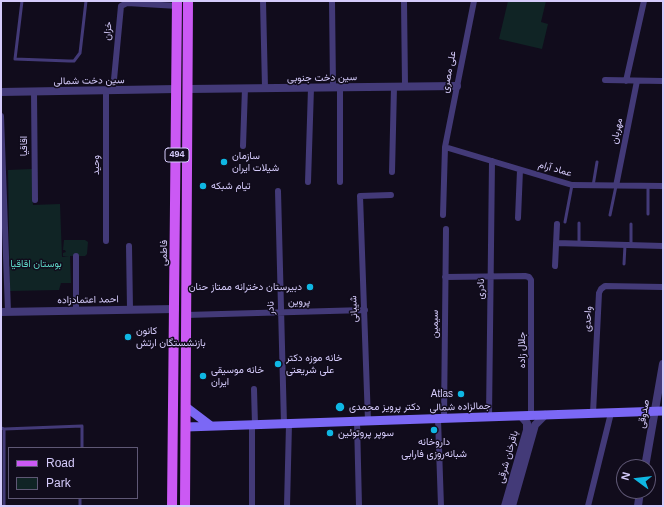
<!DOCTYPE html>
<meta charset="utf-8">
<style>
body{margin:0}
#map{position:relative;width:664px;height:507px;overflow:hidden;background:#110c1c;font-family:Helvetica,sans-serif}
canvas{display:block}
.frame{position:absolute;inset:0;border:2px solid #d5cbfb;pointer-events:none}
.legend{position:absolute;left:8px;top:447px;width:130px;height:52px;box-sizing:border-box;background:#110c1c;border:1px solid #5f5875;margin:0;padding:5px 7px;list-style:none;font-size:12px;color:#d5cbfb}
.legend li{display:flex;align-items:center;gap:8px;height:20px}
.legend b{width:20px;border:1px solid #5f5875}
.north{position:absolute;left:616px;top:459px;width:40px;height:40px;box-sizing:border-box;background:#110c1c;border:1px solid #5f5875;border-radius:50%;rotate:285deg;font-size:11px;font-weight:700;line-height:16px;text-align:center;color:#d5cbfb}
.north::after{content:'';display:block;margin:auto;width:14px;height:18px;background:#0fb7e3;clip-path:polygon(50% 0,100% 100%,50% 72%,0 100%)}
</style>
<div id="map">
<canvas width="664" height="507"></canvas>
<div class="frame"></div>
<ul class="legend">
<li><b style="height:5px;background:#cb59f4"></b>Road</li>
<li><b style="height:11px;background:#102425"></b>Park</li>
</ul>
<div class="north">N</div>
</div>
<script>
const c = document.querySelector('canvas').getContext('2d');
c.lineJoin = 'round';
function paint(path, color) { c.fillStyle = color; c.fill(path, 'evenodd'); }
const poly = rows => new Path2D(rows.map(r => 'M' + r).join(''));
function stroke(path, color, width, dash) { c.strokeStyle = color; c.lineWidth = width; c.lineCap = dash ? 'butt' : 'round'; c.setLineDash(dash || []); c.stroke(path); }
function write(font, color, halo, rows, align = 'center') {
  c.font = font + ' Helvetica,Vazirmatn,sans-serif'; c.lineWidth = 3; c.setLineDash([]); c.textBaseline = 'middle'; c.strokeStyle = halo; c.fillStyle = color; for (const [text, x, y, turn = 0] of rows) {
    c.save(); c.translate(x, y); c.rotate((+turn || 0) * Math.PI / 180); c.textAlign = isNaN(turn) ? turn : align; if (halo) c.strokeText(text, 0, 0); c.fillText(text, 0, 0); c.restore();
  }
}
const green = poly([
 [508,1,546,1,541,22,548,24,542,49,499,39],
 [32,169,33,205,60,204,62,257,69,256,63,256,63,253,66,252,65,250,63,250,64,240,85,240,88,242,87,254,85,256,70,256,71,283,61,283,59,290,10,291,8,170]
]);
const service = poly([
 [22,1,15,59,69,61,74,61,80,53,86,1],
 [593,186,597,162],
 [648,186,648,214],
 [610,215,616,186],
 [565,222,572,185],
 [579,244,579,223],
 [631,245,631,224],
 [624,264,625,245],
 [1,428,4,429,4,506],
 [4,429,82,426,82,448],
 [80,506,80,498]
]);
const minor = poly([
 [263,1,265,88],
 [332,1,333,87],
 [404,1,405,86],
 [605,80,663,81],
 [626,81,644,1],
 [113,90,121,6,127,3,178,6],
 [34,92,35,200],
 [1,116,8,312],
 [243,146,245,88],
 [445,147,572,185,663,186],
 [392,172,394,87],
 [308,182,311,88],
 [340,182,340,87],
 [616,186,637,81],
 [278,191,284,424],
 [443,215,445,147,474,1],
 [518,218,520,170],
 [106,241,106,90],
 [556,243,663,246],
 [129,246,130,309],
 [76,256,76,310],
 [555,266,557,224],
 [445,277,525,276,529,277,531,280,531,415],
 [186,315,365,310],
 [254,389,255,425],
 [593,413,599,293,601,289,605,286,663,287],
 [489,417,492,161],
 [444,418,446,229],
 [438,419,441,506],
 [357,421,359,506],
 [368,421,360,196,391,195],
 [252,425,252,506],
 [287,506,289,424],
 [588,506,611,413]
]);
const tertiary = poly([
 [188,89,457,86],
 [1,92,177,89],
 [1,312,175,309],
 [645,467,663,364],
 [505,506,527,430,527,423,521,416],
 [512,506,535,425,545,415],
 [638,506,640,491]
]);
const secondary = poly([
 [186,407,211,426],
 [186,427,663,411]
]);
const primary = poly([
 [172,506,177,1],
 [185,506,188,1]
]);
const markers = [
 [224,162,4,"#0fb7e3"],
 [203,186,4,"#0fb7e3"],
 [310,287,4,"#0fb7e3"],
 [128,337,4,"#0fb7e3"],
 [278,364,4,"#0fb7e3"],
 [203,376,4,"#0fb7e3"],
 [461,394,4,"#0fb7e3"],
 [340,407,5,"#0fb7e3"],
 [434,430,4,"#0fb7e3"],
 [330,433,4,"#0fb7e3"]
];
const shields = [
 [177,155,24]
];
const shieldNames = [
 ["494",177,155]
];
const streetNames = [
 ["خزان",108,31,-85],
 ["علی مصری",449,72,-79],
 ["سین دخت جنوبی",322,78,-1],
 ["سین دخت شمالی",89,81,-1],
 ["مهربان",617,131,-78],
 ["اقاقیا",24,146,-90],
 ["وحید",96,165,-90],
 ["عماد آرام",555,169,16],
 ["فاطمی",164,253,-89],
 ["نادری",481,289,-89],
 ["احمد اعتمادزاده",88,300,-1],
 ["پروین",299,302,-1],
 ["نادر",271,308,-92],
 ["شیبانی",354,309,-92],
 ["واحدی",588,319,-87],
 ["سیمین",435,324,-89],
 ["جلال زاده",522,350,-90],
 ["جمالزاده شمالی",460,407,-2],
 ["صدوقی",644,414,-80],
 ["باقرخان شرقی",508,457,-74]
];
const poiNames = [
 ["سازمان",232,156],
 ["شیلات ایران",232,168],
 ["تیام شبکه",211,186],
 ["دبیرستان دخترانه ممتاز حنان",302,287,"right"],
 ["کانون",136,331],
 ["بازنشستگان ارتش",136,343],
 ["خانه موزه دکتر",286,358],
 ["علی شریعتی",286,370],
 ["خانه موسیقی",211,370],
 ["ایران",211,382],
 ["Atlas",453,394,"right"],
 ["دکتر پرویز محمدی",349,407],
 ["سوپر پروتوئین",338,433],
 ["داروخانه",434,442,"center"],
 ["شبانه‌روزی فارابی",434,454,"center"]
];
const parkNames = [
 ["بوستان اقاقیا",36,264]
];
paint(green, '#102425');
stroke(service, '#433a78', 3);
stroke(minor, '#433a78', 6);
stroke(tertiary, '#433a78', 8);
stroke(secondary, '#7b68f5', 9);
stroke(primary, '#cb59f4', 10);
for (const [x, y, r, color] of markers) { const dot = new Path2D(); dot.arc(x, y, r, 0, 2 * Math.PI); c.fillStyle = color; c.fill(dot); stroke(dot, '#110c1c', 1.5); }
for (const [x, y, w] of shields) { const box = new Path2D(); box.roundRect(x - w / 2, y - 7, w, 14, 3); c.fillStyle = '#110c1c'; c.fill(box); stroke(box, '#d5cbfb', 1); }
write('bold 9px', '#d5cbfb', null, shieldNames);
write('10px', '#d5cbfb', '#110c1c', streetNames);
write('10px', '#d5cbfb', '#110c1c', poiNames, 'left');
write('10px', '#5dd5c4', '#110c1c', parkNames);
</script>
